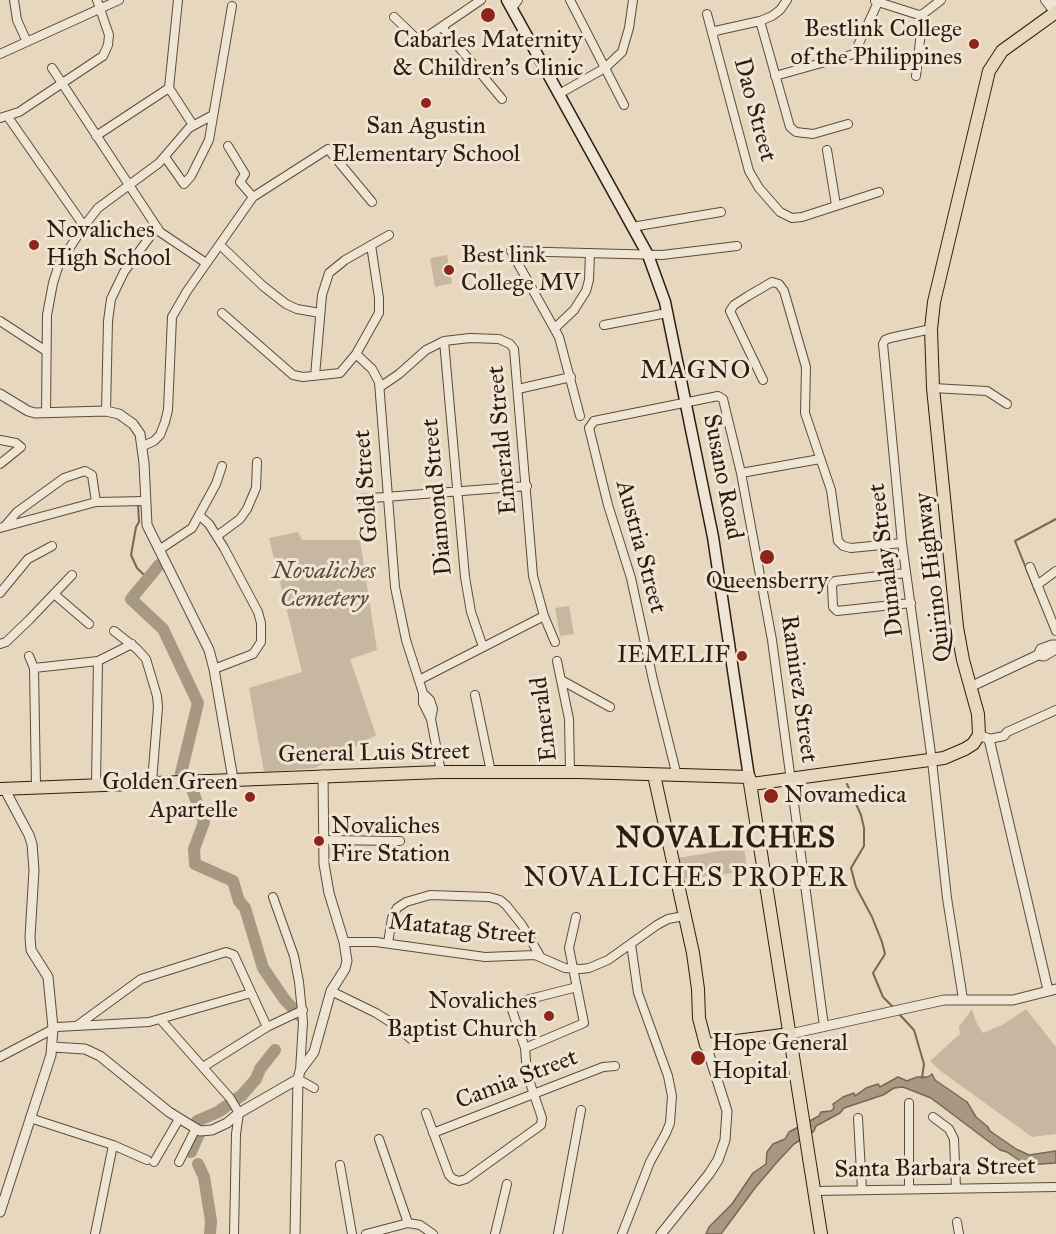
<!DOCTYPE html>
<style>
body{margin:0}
canvas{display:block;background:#e6d7be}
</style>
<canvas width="1056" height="1234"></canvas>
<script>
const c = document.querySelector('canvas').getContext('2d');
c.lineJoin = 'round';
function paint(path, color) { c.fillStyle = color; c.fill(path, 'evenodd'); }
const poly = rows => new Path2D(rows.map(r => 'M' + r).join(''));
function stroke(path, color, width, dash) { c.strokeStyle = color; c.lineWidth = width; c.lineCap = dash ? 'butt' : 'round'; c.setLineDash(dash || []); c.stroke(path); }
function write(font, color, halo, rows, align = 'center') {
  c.font = font + ' "IM FELL Great Primer",serif'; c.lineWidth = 6; c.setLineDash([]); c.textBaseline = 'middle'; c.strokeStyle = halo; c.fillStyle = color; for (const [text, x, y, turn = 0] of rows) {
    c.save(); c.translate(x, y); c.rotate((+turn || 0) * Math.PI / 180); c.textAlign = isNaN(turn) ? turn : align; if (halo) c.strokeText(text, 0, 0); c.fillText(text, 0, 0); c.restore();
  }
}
const green = poly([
 [447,255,452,283,435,287,430,258],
 [298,532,302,540,360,540,377,650,350,659,376,735,315,768,264,772,249,688,302,672,269,538],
 [569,606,574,634,560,636,555,608],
 [744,847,747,871,683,879,678,858],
 [972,1009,977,1024,983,1033,1002,1025,1026,1009,1056,1047,1056,1134,1032,1137,942,1072,930,1061,960,1034,959,1027]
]);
const water = poly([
 [932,1074,935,1080,967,1102,976,1117,988,1127,990,1131,1016,1149,1029,1155,1056,1151,1056,1163,1026,1165,1007,1152,1000,1150,931,1098,903,1087,894,1088,883,1095,844,1108,840,1113,816,1126,814,1131,794,1144,778,1161,755,1188,721,1234,706,1234,709,1227,732,1204,753,1173,766,1164,767,1152,773,1144,785,1139,789,1132,819,1116,821,1112,831,1111,834,1108,833,1104,843,1097,854,1093,855,1096,866,1088,878,1084,880,1087,898,1077,907,1081,917,1077,928,1077,932,1074]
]);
const stream = poly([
 [138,504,139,522,136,527,131,555,137,568,148,579],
 [1036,593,1015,541,1056,519],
 [847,784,861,815,864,828,864,846,851,868,856,887,872,917,882,942,885,954,873,973,883,997,893,1007],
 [899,1014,914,1030,924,1064,922,1078]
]);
const river = poly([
 [159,565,131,599,163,629,198,703,181,773],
 [192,789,204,822,194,849,195,864,233,881,239,901,245,908,263,968,285,1000,300,1016],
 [196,1128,197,1121,218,1112,242,1095,256,1079,260,1069,275,1050],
 [191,1152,199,1134],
 [198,1164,204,1177,211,1221,210,1234]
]);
const minor = poly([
 [14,0,17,20,27,42],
 [570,0,624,105],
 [1045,0,1055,13],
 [1053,0,1056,3],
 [875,1,919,15,923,14,941,0],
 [512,8,518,0],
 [707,14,749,171,759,188,780,212,792,218,802,217,879,192],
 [394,17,417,39,422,40,481,0],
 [760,21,790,127,796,132,813,134,848,124],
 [442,27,502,99],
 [713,36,715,31,760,21,772,16,780,10,787,0],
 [0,54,119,0],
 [52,68,160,232,206,263],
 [775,76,854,54,879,0],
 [916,76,923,14],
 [169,88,178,0],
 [169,88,193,125],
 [559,94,605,68,622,52,629,28,633,0],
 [8,117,84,226],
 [0,118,19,112,103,56,108,45,109,35,97,0],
 [96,136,169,88],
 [228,146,245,174,240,182,253,197],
 [827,150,836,205],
 [165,157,184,184,191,176,209,140,232,6],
 [632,227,721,212],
 [221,246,263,286,286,304,297,309,320,313],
 [511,251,662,255,737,246],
 [511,251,559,337,580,416],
 [222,313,293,375,303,377,340,373,356,354,379,313,379,298,371,245],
 [0,321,46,351],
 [604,325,667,313],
 [555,328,574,310,586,291,589,280,590,253],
 [931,329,890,338,885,340,883,344,902,543,932,761,947,898,963,999],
 [444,341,465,577,471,612,483,647],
 [356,354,372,369,379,382,395,587,406,640,423,693,430,700,433,709,431,719,441,772],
 [315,376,322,295,329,273,345,260,389,235],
 [763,380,730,311,734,305,748,296,772,282,779,284,784,291,806,367,805,413,831,490,838,541,843,546,851,548,902,543],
 [380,387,399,374,426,350,444,341,470,338,499,339,510,344,514,349,533,576,544,616,555,642],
 [933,388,987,391,1007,404],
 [518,389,571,377],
 [106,411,108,321,111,299,124,272,157,227],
 [46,413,47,315,53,283,59,264,84,226,98,208,159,163,189,128,213,115],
 [0,440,16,443,21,447,0,464],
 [143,446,154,441,160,435,165,422,168,410,172,317,187,291,253,197,328,149,372,202],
 [741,473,820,459],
 [359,499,527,486],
 [200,516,209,524,224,548,258,612,261,623,261,642,253,654,214,669],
 [5,526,17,512,64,478,85,471,92,475,96,502],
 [0,528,96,502,145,501],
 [217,536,240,519,247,509,256,488,257,462],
 [159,550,192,528,216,484,222,466],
 [1030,567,1056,631],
 [906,573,835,581,832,585,833,607,837,611,911,603],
 [1037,585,1056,571],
 [0,593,28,559,52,546],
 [54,594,89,624],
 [114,631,137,649,146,659,157,696,158,707,152,782],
 [0,644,6,642,29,620,72,575],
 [29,656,34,668,36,786],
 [557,661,569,719,570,772],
 [34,668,98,661,132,644],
 [419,680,544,616],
 [561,680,610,707],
 [423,693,423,703,431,719],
 [475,695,491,772],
 [989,739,1004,736,1007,732,1056,710],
 [677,776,653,680,631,578,608,505,589,428,594,421,718,396,723,399,741,473,772,640,824,1026],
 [96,784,98,661],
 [325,840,400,841],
 [273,897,294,956,299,982,303,1022,300,1071],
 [344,942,376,942,485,957,535,955,565,968,581,969,589,968,608,960,657,925,668,919,684,916],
 [388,943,392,918,397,908,406,902,430,895,489,897,500,900,506,905,522,925,540,956],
 [331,991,376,1013,395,1025,411,1039],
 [161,1020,230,1098,239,1113,236,1134,234,1234],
 [78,1025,141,979,226,952,234,955,267,1027],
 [525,1048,584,1023,569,948,576,917],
 [0,1057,57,1027,149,1022,251,993],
 [203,1067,267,1027,303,1010],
 [298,1079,314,1088],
 [909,1103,909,1189],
 [426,1113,449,1175,453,1179,459,1181,466,1179,541,1125,542,1118,527,1074,525,1048,510,1004,577,987],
 [933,1117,949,1129,954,1139,956,1188],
 [30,1118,113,1145,147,1160],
 [858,1118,862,1190],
 [433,1133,603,1067,615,1066],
 [379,1139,408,1223],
 [154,1162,179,1119],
 [179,1162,195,1130],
 [340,1165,352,1234],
 [815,1191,1056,1187],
 [957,1222,959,1234],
 [95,1234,113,1145],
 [366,1234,408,1223,420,1225,433,1234],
 [495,1234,507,1184],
 [558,1234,581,1110],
 [622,1234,650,1162,666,1133,670,1123,672,1096,668,1076,638,993,631,944]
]);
const tertiary = poly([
 [0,394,28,411,35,413,106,411,119,414,133,424,140,434,144,463,147,525,209,650,214,669,233,779],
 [1038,655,1041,649,1052,645,1056,645],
 [970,687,1038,655,1044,656,1056,649],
 [979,735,989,739,1048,990],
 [790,1034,944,1000,1013,1000,1056,989],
 [53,1047,85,1049,100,1056,169,1112,200,1131,212,1130,227,1123,239,1113,298,1079],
 [0,1212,51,1055,53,1028,48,977,31,950,30,937,34,870,32,844,29,835,4,788],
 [295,1234,298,1079,300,1071,314,1052,331,991,345,969,347,961,344,942,329,893,324,864,323,775],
 [661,1234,709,1174,718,1160,725,1140,727,1111,706,1045]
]);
const secondary = poly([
 [507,0,648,255,665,302,713,537,749,777]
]);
const primary = poly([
 [654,775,693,953,698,989,699,1018,706,1045,790,1034],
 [752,784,944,758,965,749,973,744,979,735,978,714,963,660,957,627,933,388,931,329,934,302,989,71,1002,51,1056,12],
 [0,789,441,772,579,772,749,777,821,1234]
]);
const markers = [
 [488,15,8,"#8f2418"],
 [974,44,6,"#8f2418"],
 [426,103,6,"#8f2418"],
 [34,245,6,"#8f2418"],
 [449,270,6,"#8f2418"],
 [767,557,8,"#8f2418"],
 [742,656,6,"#8f2418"],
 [771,796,8,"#8f2418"],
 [250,797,6,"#8f2418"],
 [319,841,6,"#8f2418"],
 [549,1016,6,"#8f2418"],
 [698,1058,8,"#8f2418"]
];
const poiNames = [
 ["Bestlink College",962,30,"right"],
 ["of the Philippines",962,58,"right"],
 ["Cabarles Maternity",488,41,"center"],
 ["& Children's Clinic",488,69,"center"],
 ["San Agustin",426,127,"center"],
 ["Elementary School",426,155,"center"],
 ["Novaliches",46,231],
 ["High School",46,259],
 ["Best link",461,256],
 ["College MV",461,284],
 ["Queensberry",767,582,"center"],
 ["IEMELIF",730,656,"right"],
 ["Golden Green",238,783,"right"],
 ["Apartelle",238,811,"right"],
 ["Novamedica",784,796],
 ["Novaliches",331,827],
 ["Fire Station",331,855],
 ["Novaliches",537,1002,"right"],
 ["Baptist Church",537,1030,"right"],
 ["Hope General",712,1044],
 ["Hopital",712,1072]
];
const streetNames = [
 ["Dao Street",754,110,75],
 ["Emerald Street",503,440,-95],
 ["Susano Road",722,477,79],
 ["Gold Street",367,486,-94],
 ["Diamond Street",438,497,-95],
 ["Austria Street",640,547,75],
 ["Dumalay Street",887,560,-97],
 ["Quirino Highway",934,577,-97],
 ["Ramirez Street",798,689,82],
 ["Emerald",545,719,-97],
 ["General Luis Street",374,754,-1],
 ["Matatag Street",462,930,6],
 ["Camia Street",517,1080,-21],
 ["Santa Barbara Street",935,1169,-1]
];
const parkNames = [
 ["Novaliches",324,572],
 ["Cemetery",324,600]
];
const neighbourhoodNames = [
 ["MAGNO",696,372]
];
const quarterNames = [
 ["NOVALICHES PROPER",686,879]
];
const districtNames = [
 ["NOVALICHES",726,840]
];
paint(green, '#c7b7a0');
paint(water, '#a79882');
stroke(water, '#776753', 1.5);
stroke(stream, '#776753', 2);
stroke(river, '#a79882', 12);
stroke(minor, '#5c4c39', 10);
stroke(tertiary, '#5c4c39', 11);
stroke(secondary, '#2e1d0d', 13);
stroke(primary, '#2e1d0d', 14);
stroke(minor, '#efe5d5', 8);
stroke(tertiary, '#efe5d5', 9);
stroke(secondary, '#efe5d5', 10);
stroke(primary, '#e6d7be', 12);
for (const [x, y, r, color] of markers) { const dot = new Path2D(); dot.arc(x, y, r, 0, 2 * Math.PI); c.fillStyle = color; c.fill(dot); stroke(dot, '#efe5d5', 2); }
write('24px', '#2e1d0d', '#efe5d5', poiNames, 'left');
write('24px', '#2e1d0d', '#efe5d5', streetNames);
write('italic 24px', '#5c4b39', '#efe5d5', parkNames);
c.letterSpacing = '1.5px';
write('26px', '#2e1d0d', '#efe5d5', neighbourhoodNames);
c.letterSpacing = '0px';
c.letterSpacing = '1.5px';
write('27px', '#2e1d0d', '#efe5d5', quarterNames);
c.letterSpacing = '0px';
c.letterSpacing = '1.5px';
write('bold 30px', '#2e1d0d', '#efe5d5', districtNames);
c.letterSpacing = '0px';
</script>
